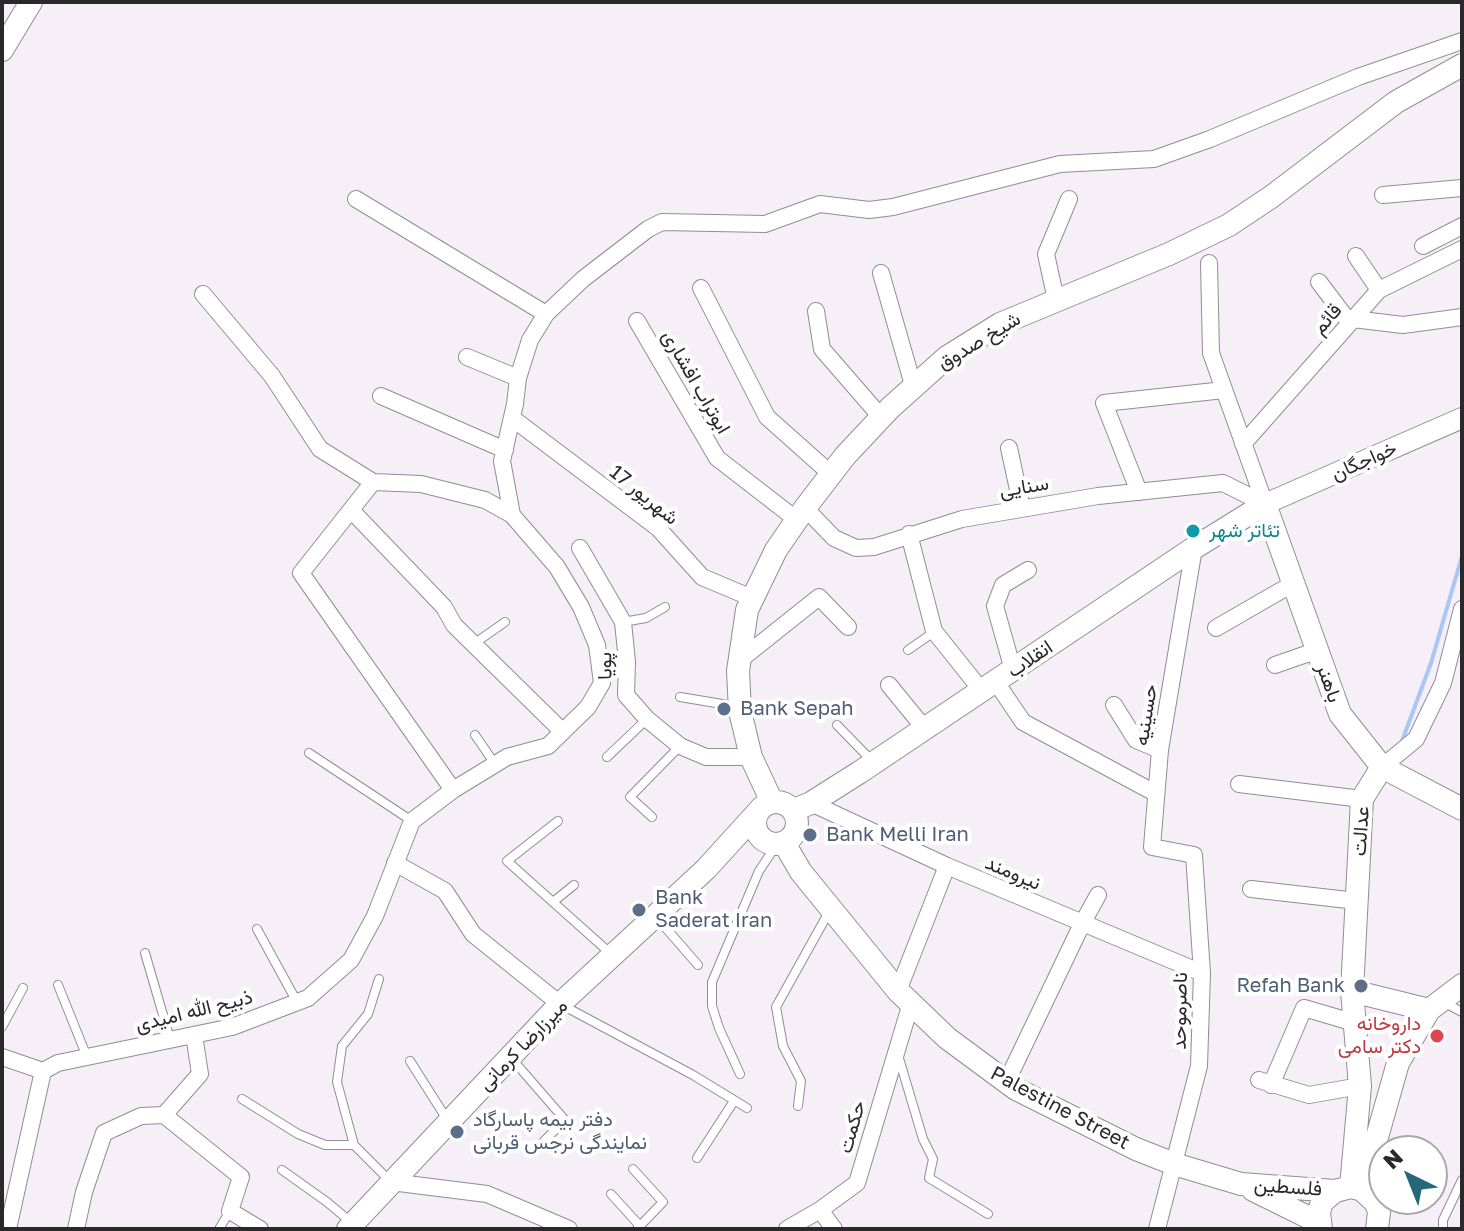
<!DOCTYPE html>
<meta charset="utf-8">
<style>
body{margin:0}
#map{position:relative;width:1464px;height:1231px;overflow:hidden;background:#f6eff8;font-family:"Golos Text",sans-serif}
canvas{display:block}
.frame{position:absolute;inset:0;border:4px solid #2a282b;pointer-events:none}
.north{position:absolute;left:1368px;top:1135px;width:80px;height:80px;box-sizing:border-box;background:#fff;border:2px solid #aaa9aa;border-radius:50%;rotate:317deg;font-size:22px;font-weight:700;line-height:32px;text-align:center;color:#2a282b}
.north::after{content:'';display:block;margin:auto;width:28px;height:36px;background:#27677c;clip-path:polygon(50% 0,100% 100%,50% 72%,0 100%)}
</style>
<div id="map">
<canvas width="1464" height="1231"></canvas>
<div class="frame"></div>
<div class="north">N</div>
</div>
<script>
const c = document.querySelector('canvas').getContext('2d');
c.lineJoin = 'round';
const poly = rows => new Path2D(rows.map(r => 'M' + r).join(''));
function stroke(path, color, width, dash) { c.strokeStyle = color; c.lineWidth = width; c.lineCap = dash ? 'butt' : 'round'; c.setLineDash(dash || []); c.stroke(path); }
function write(font, color, halo, rows, align = 'center') {
  c.font = font + ' "Golos Text",Vazirmatn,sans-serif'; c.lineWidth = 8; c.setLineDash([]); c.textBaseline = 'middle'; c.strokeStyle = halo; c.fillStyle = color; for (const [text, x, y, turn = 0] of rows) {
    c.save(); c.translate(x, y); c.rotate((+turn || 0) * Math.PI / 180); c.textAlign = isNaN(turn) ? turn : align; if (halo) c.strokeText(text, 0, 0); c.fillText(text, 0, 0); c.restore();
  }
}
const stream = poly([
 [1402,741,1431,663,1462,556]
]);
const service = poly([
 [623,622,646,618,665,607],
 [475,643,505,622],
 [908,650,934,632],
 [680,697,740,707],
 [837,725,874,763],
 [475,735,495,764],
 [309,753,412,821],
 [607,757,647,719],
 [652,817,630,797,680,746],
 [558,821,507,861,610,953],
 [553,902,574,885],
 [657,918,698,965],
 [257,929,297,1002],
 [145,953,170,1039],
 [379,979,368,1014,342,1046,337,1082,354,1145,390,1181],
 [58,985,87,1057],
 [1445,1003,1462,1012],
 [562,1005,693,1075,747,1108],
 [2,1027,23,988],
 [898,1055,923,1139,933,1159,929,1178,988,1214],
 [512,1059,565,1120,543,1142],
 [410,1061,448,1121],
 [740,1074,719,1028,712,1006,712,982,759,871,777,844],
 [242,1099,298,1134,325,1145,354,1145],
 [798,1106,801,1081,783,1046,776,1007,830,910],
 [697,1158,734,1101],
 [633,1169,663,1202,637,1229],
 [282,1170,327,1202,352,1223],
 [1432,1173,1437,1173],
 [611,1194,640,1226],
 [219,1229,230,1211],
 [1443,1229,1443,1220,1462,1180]
]);
const minor = poly([
 [1383,195,1462,188],
 [356,199,546,314],
 [1423,246,1462,226],
 [1356,256,1379,290],
 [1209,263,1211,353,1265,504],
 [881,273,913,385],
 [1319,282,1350,323],
 [701,288,767,417,831,474],
 [203,294,272,376,320,449,373,482],
 [1056,300,1046,254,1069,199],
 [816,311,822,349,881,417],
 [1353,319,1403,325,1462,317],
 [637,321,717,458,797,520],
 [467,357,518,378],
 [381,396,505,450],
 [512,418,658,528,702,577,752,598],
 [1243,444,1379,290,1462,249],
 [1009,448,1022,508],
 [1139,492,1104,403,1224,390],
 [805,508,834,538,856,548,874,547,962,519,1098,496,1223,483,1265,504],
 [351,510,444,607,454,625,563,732],
 [909,534,934,631,982,691],
 [580,548,623,622,627,662,626,695,647,719,680,746,706,757,751,757],
 [1216,628,1294,583],
 [740,660,819,597,848,627],
 [1275,665,1318,650],
 [1013,670,995,606,1003,585,1028,570],
 [996,682,1023,722,1155,793],
 [889,685,925,729],
 [1114,705,1136,740,1160,750],
 [1382,767,1416,739,1443,683,1462,609],
 [1239,784,1362,799],
 [453,790,301,573,373,482,421,484,485,500,512,515],
 [811,803,947,866,1202,973],
 [395,863,445,891,473,934,560,1004],
 [1251,889,1357,901],
 [898,991,947,866],
 [2,1057,43,1071],
 [1259,1080,1309,1095,1360,1086],
 [1006,1083,1082,924,1098,895],
 [1271,1085,1304,1008,1355,1023],
 [164,1115,241,1177,230,1211,260,1229],
 [391,1182,487,1194,569,1229],
 [820,1210,834,1229],
 [8,1229,43,1071,58,1063,232,1027,308,998,351,960,375,916,412,821,453,790,507,757,548,746,588,707,602,683,597,645,581,607,557,567,512,515,502,461,515,404,518,378,530,340,546,314,583,279,648,229,662,222,765,224,820,204,869,210,893,207,1060,164,1154,159,1210,139,1358,77,1462,41],
 [76,1229,84,1192,104,1133,141,1116,164,1115,200,1074,194,1035],
 [787,1229,820,1210,857,1183,911,1003],
 [1157,1229,1199,1066,1202,973,1194,855,1152,847,1160,750,1194,548]
]);
const tertiary = poly([
 [1265,504,1462,418]
]);
const secondary = poly([
 [2,50,31,2],
 '755 823a21 21 0 1 1 42 0a21 21 0 1 1-42 0Z',
 [772,802,751,757,740,711,738,671,747,610,776,550,805,508,845,456,890,408,947,357,1000,324,1169,254,1229,225,1271,197,1396,102,1462,65],
 [794,810,811,803,860,772,1194,548,1265,504,1340,714,1382,767,1462,809],
 [784,843,801,872,898,991,947,1038,1016,1089,1136,1149,1174,1164,1241,1184,1335,1191],
 [1352,991,1429,1010],
 [1351,1187,1360,1086,1352,991,1362,799,1382,767],
 [1253,1190,1318,1222],
 [1362,1190,1398,1063,1429,1010,1462,985],
 [348,1229,560,1004,706,869,756,814],
 [1321,1229,1319,1212,1322,1202,1335,1191,1351,1187,1362,1190,1376,1203,1379,1212,1377,1229]
]);
const markers = [
 [1193,531,8,"#0f9aa8"],
 [724,709,8,"#5c6f8a"],
 [810,835,8,"#5c6f8a"],
 [639,910,8,"#5c6f8a"],
 [1361,986,8,"#5c6f8a"],
 [1437,1036,8,"#e0444e"],
 [457,1132,8,"#5c6f8a"]
];
const streetNames = [
 ["قائم",1327,319,-49],
 ["شیخ صدوق",979,341,-31],
 ["ابوتراب افشاری",696,382,60],
 ["خواجگان",1364,461,-24],
 ["سنایی",1024,487,-9],
 ["17 شهریور",644,495,39],
 ["انقلاب",1030,659,-34],
 ["پویا",605,666,-91],
 ["باهنر",1329,683,71],
 ["حسینیه",1146,715,-81],
 ["عدالت",1361,831,-86],
 ["نیرومند",1013,873,23],
 ["ذبیح الله امیدی",194,1011,-14],
 ["ناصرموحد",1180,1011,-89],
 ["میرزارضا کرمانی",523,1045,-46],
 ["Palestine Street",1060,1108,28],
 ["حکمت",852,1127,-74],
 ["فلسطین",1288,1187,4]
];
const cultureNames = [
 ["تئاتر شهر",1209,531]
];
const serviceNames = [
 ["Bank Sepah",740,709],
 ["Bank Melli Iran",826,835],
 ["Bank",655,898],
 ["Saderat Iran",655,921],
 ["Refah Bank",1345,986,"right"],
 ["دفتر بیمه پاسارگاد",473,1120],
 ["نمایندگی نرجس قربانی",473,1143]
];
const healthNames = [
 ["داروخانه",1421,1024],
 ["دکتر سامی",1421,1047]
];
stroke(stream, '#a8c7f5', 4);
stroke(service, '#928c95', 10);
stroke(minor, '#928c95', 18);
stroke(tertiary, '#928c95', 22);
stroke(secondary, '#928c95', 24);
stroke(service, '#fff', 8);
stroke(minor, '#fff', 16);
stroke(tertiary, '#fff', 20);
stroke(secondary, '#fff', 22);
for (const [x, y, r, color] of markers) { const dot = new Path2D(); dot.arc(x, y, r, 0, 2 * Math.PI); c.fillStyle = color; c.fill(dot); stroke(dot, '#fff', 3); }
write('20px', '#2a282b', '#fff', streetNames);
write('20px', '#0d838f', '#fff', cultureNames, 'left');
write('20px', '#4e5e75', '#fff', serviceNames, 'left');
write('20px', '#be3a42', '#fff', healthNames, 'right');
</script>
